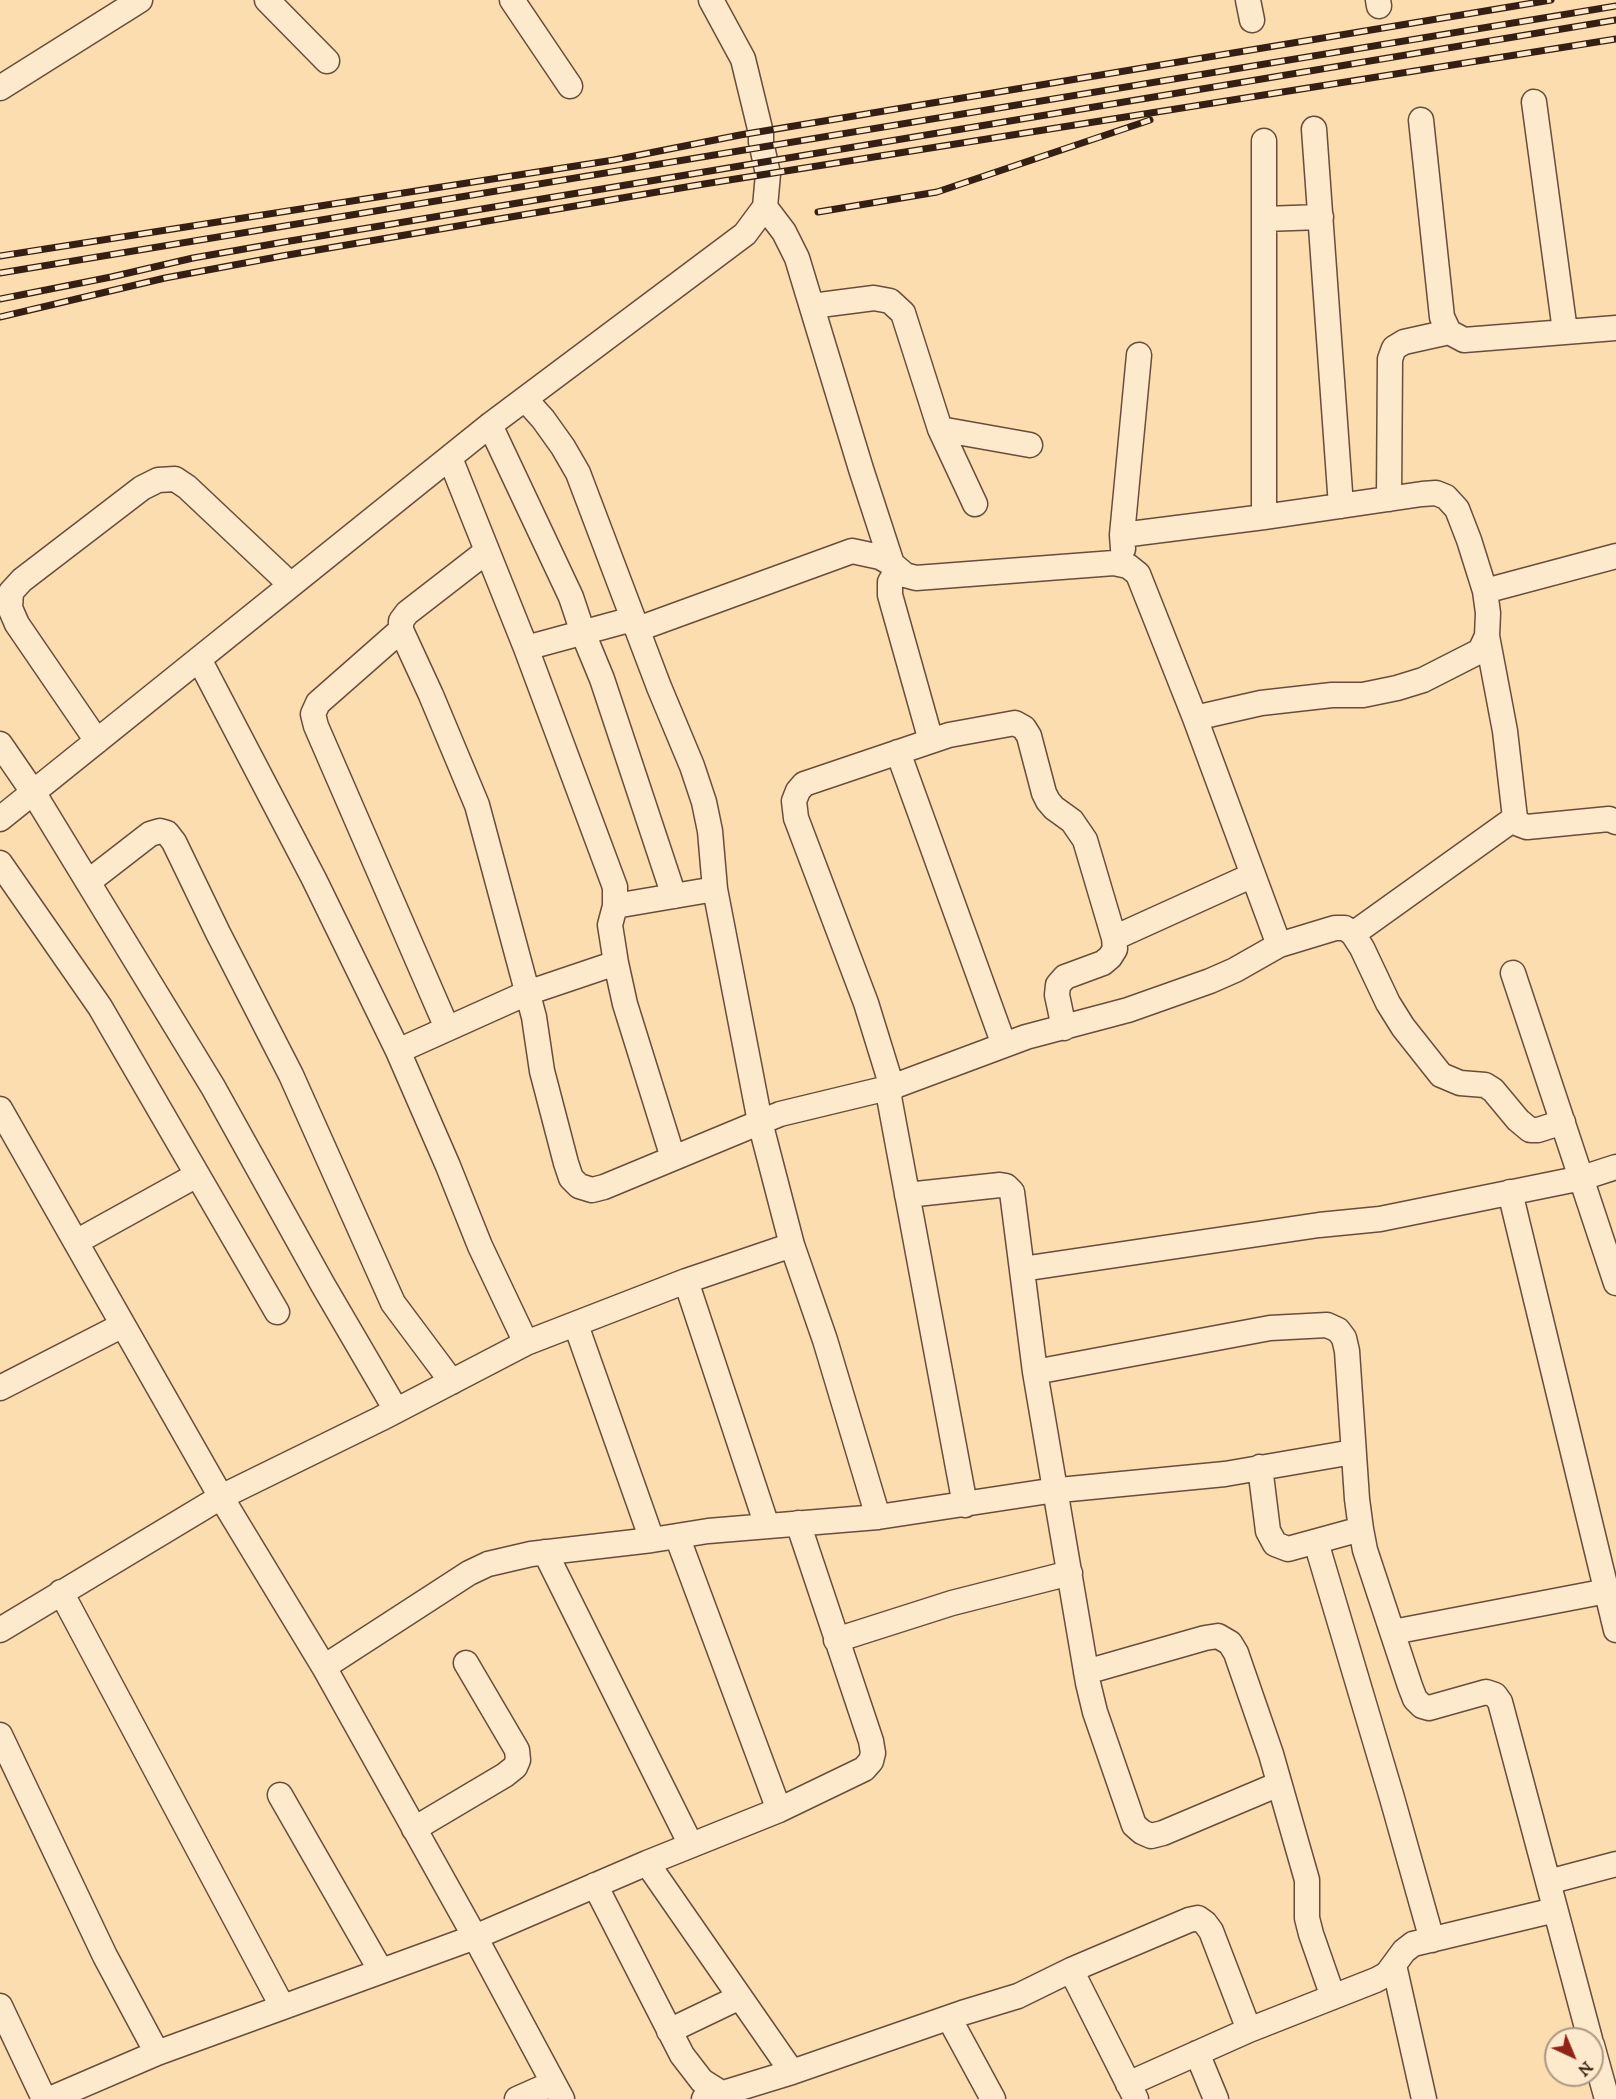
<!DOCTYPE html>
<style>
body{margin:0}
#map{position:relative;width:1616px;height:2099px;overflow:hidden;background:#fcddaf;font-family:"IM FELL DW Pica",serif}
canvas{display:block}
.north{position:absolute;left:1544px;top:2027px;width:60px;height:60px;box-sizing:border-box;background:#fde9cb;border:2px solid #ad9882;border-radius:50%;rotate:136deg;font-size:16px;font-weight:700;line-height:24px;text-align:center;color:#351f15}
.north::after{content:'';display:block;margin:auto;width:21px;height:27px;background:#8f2418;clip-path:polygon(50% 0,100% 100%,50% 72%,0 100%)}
</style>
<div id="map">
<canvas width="1616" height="2099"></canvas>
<div class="north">N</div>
</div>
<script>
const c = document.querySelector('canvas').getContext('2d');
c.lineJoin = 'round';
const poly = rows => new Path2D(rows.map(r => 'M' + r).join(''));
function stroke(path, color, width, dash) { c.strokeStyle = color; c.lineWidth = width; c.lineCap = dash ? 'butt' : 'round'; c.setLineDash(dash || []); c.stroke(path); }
const minor = poly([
 [267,0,327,61],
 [512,0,570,86],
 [1248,0,1252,20],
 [1378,0,1379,6],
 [0,88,140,0],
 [1534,102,1565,331],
 [1421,120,1442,317,1449,332,1464,340,1616,328],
 [1314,129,1341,506],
 [1264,141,1264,517],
 [765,207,784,232,797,258,861,469,892,564,905,575,916,578,1114,563,1128,566,1138,574,1195,718,1279,945],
 [1264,219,1321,217],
 [812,306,874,298,890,301,903,313,940,429,975,504],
 [525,399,543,419,563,447,578,473,659,687,692,766,704,802,710,831,715,889,760,1122,792,1245,825,1340,878,1517],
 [490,425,571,597,583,633,602,679,674,896],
 [940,429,1030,445],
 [450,458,526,648,615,887,615,906,610,925,616,963,625,1004,673,1158],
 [1389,499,1390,359,1394,348,1404,342,1449,332],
 [1122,535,1264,517,1422,494,1436,493,1446,497,1457,509,1469,540,1485,591,1488,613,1487,636,1480,651,1423,680,1397,688,1363,695,1332,695,1261,703,1195,718],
 [1123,549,1122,535,1139,355],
 [487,551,407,613,401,621,401,630,431,695,477,805,534,1017,542,1071,566,1163,571,1178,579,1186,592,1190,604,1187,780,1114,892,1087,1026,1037,1128,1010,1210,981,1235,970,1279,945,1335,928,1345,928,1353,934,1362,948,1388,1003,1403,1027,1441,1075,1460,1083,1485,1085,1493,1090,1518,1120,1530,1130,1538,1130,1563,1122],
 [897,570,890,582,890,595,931,741],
 [1485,591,1616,556],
 [401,630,326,696,318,703,313,714,316,726,447,1028],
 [1487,636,1505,731,1515,818,1519,824,1527,827,1609,819,1616,822],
 [526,648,629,620,638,629,852,551,880,557,892,564],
 [199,659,314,879,398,1051,448,1166,480,1246,526,1343],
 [97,741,17,624,10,608,11,592,22,580,142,488,158,480,175,479,187,487,291,585],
 [0,744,33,792,213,1087,323,1285,396,1410],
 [898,752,1004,1045],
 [0,819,490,425,745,234,765,207,768,174,761,142,761,133,743,59,711,0],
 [0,863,100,1007,277,1312],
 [88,882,150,834,160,831,167,833,174,842,218,933,291,1075,393,1303,452,1382],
 [615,906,715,889],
 [1353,934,1515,818],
 [1114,938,1253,875],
 [1513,973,1616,1283],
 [398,1051,527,993,616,963],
 [0,1109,221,1497,324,1667,475,1937,562,2099],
 [1510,1192,1616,1630],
 [907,1195,1000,1185,1006,1186,1012,1192,1035,1372,1088,1683,1095,1712,1134,1825,1142,1832,1151,1836,1163,1833,1279,1784],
 [76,1242,197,1175],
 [1022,1269,1319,1225,1380,1219,1582,1178,1616,1167],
 [686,1281,767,1526],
 [576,1325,652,1540],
 [1035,1372,1270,1328,1327,1325,1338,1330,1344,1338,1347,1351,1357,1499,1361,1529,1365,1550,1410,1686,1415,1699,1422,1706,1429,1708,1486,1692,1495,1695,1500,1702,1590,2039],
 [0,1388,123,1325],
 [1260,1467,1268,1531,1275,1544,1288,1549,1361,1529],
 [965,1505,889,1097,892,1087,866,1003,796,818,794,801,798,791,804,784,949,735,1015,723,1024,728,1029,736,1044,793,1048,801,1054,808,1072,821,1085,840,1114,938,1115,949,1110,957,1103,963,1065,977,1058,985,1057,995,1064,1028],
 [677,1536,779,1810],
 [1316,1542,1392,1798,1432,1940],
 [545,1552,691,1845],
 [61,1592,282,2006],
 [0,1630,221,1497,380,1419,526,1343,686,1281,792,1245],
 [1393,1632,1607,1591],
 [836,1640,952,1603,1070,1573],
 [324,1667,469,1573,488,1564,531,1554,652,1540,708,1531,878,1517,1049,1491,1225,1474,1353,1452],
 [1086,1672,1205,1638,1218,1636,1230,1643,1236,1653,1271,1754,1307,1880,1307,1918,1311,1934,1333,1997],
 [0,1735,105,1956,157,2053],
 [280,1795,381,1971],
 [414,1829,505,1775,515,1767,518,1760,517,1750,466,1663],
 [647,1863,792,2072],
 [1548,1882,1616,1864],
 [595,1885,682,2055,702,2081,729,2098],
 [1394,1965,1424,2099],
 [1071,1970,1136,2099],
 [0,2006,44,2099],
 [949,2018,993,2099],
 [669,2031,740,1997],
 [1592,2045,1607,2099],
 [1197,2053,1216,2099],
 [1128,2084,1249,2030,1376,1980,1387,1974,1404,1951,1413,1944,1555,1910],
 [50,2099,157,2053,475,1937,647,1863,779,1810,864,1769,871,1761,873,1753,871,1741,798,1523],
 [517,2099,553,2083],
 [704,2099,792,2072,962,2013,1018,1996,1071,1970,1189,1920,1198,1918,1205,1923,1211,1931,1249,2030]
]);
const rail = poly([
 [818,212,937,192,1150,120],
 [0,256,614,160,740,135,1551,0],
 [0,273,1616,6],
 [0,299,111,277,193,258,284,242,1616,20],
 [0,317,165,278,282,256,704,184,1616,39]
]);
stroke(minor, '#674e3c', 27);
stroke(minor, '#fde9cb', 24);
stroke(rail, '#351f15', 7);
stroke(rail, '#fde9cb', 4.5, [14]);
</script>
